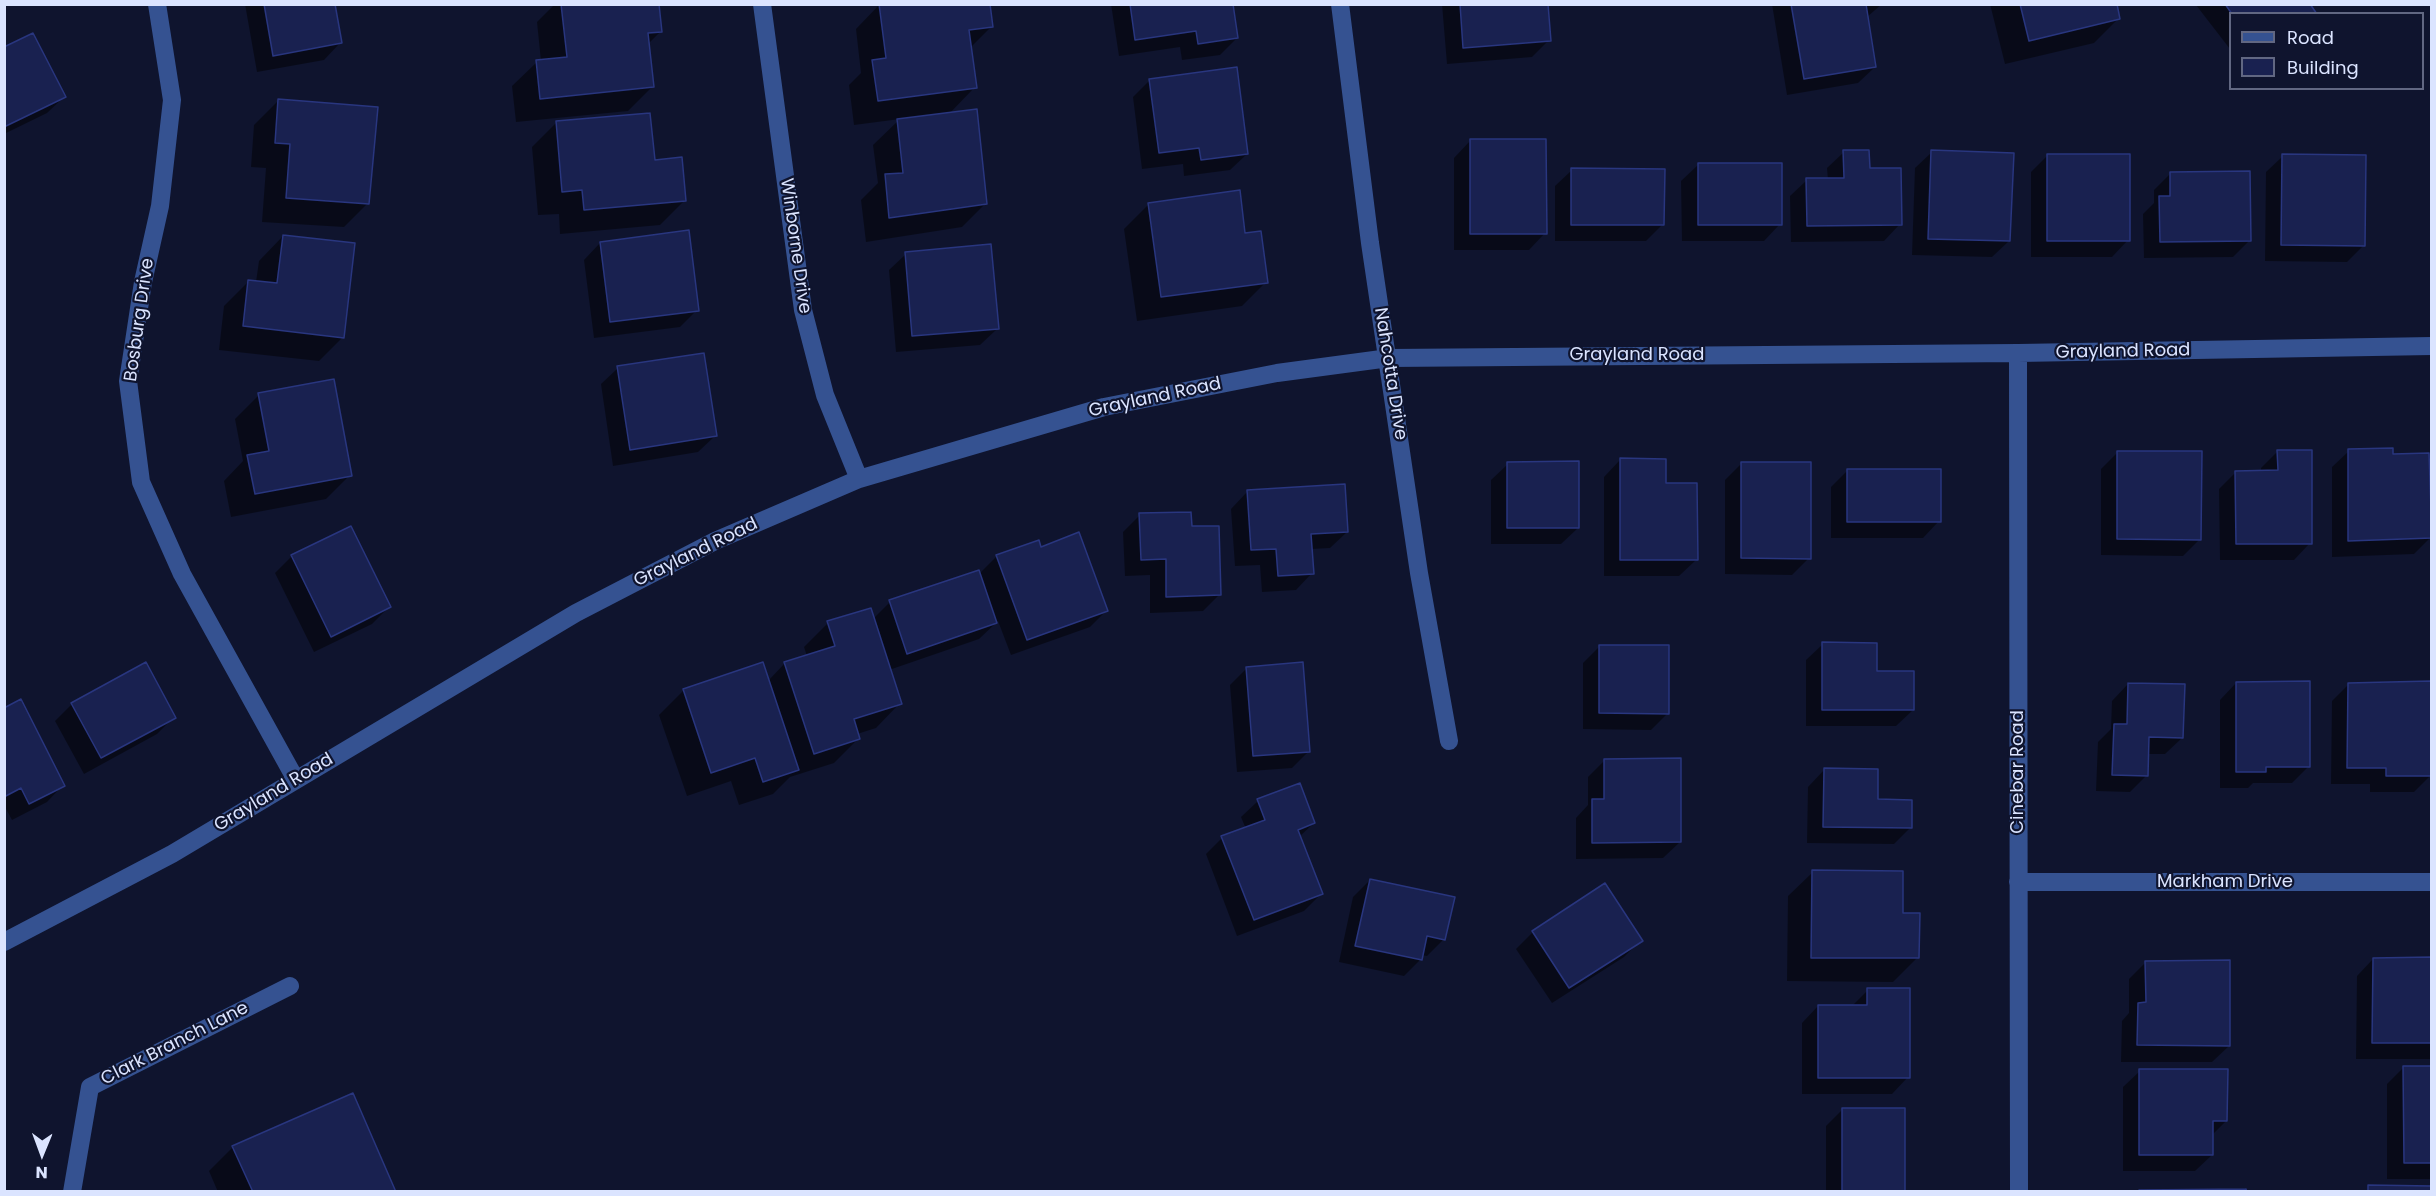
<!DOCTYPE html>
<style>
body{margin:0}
#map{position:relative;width:2436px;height:1196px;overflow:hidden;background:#0f142e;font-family:Poppins,sans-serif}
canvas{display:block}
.frame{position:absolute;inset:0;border:6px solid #dbe4ff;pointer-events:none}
.legend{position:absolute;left:2229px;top:12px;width:195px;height:78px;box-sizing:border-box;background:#0f142e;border:2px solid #616782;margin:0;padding:8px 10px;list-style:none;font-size:18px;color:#dbe4ff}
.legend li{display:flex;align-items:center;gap:12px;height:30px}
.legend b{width:30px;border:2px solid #616782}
.north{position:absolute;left:12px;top:1124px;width:60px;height:60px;-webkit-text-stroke:4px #0f142e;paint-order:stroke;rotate:181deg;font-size:16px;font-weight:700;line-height:24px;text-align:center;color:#dbe4ff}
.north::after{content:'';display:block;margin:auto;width:21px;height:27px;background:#dbe4ff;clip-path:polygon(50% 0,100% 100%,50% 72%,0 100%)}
</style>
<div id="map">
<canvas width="2436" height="1196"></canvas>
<div class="frame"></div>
<ul class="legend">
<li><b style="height:8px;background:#355291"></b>Road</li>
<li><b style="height:16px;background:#192150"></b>Building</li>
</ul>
<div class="north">N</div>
</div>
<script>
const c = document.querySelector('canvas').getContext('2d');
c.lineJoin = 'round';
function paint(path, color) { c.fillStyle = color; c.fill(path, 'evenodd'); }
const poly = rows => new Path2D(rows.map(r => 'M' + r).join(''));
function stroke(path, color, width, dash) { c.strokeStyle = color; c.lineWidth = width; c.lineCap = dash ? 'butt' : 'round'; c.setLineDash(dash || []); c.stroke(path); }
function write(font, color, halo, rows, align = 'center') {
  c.font = font + ' Poppins,sans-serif'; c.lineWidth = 4.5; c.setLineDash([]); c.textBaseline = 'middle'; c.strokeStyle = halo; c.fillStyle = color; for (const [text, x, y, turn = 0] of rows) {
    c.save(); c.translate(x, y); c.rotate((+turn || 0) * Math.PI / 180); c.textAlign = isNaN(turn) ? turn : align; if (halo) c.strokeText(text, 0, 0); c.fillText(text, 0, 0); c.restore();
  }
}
const shadow = poly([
 [333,4,340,43,324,60,257,72,245,4],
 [555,4,658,4,661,31,647,45,652,87,628,111,516,122,512,86,537,62,541,61,537,22],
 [880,4,992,26,970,48,975,87,948,115,986,203,962,227,866,242,861,200,878,183,873,145,900,119,854,125,849,85,861,73,856,29],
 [1111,4,1232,4,1237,38,1220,55,1182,60,1180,47,1119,56],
 [1442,4,1546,4,1549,40,1532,57,1447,64],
 [1772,4,1882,4,1867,17,1875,67,1858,83,1787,95],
 [1990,4,2115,4,2119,18,2094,43,2005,64],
 [2308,4,2315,14,2230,14,2230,49,2196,5],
 [4,49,64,97,47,113,4,134],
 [1150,80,1247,154,1230,170,1184,176,1183,164,1142,169,1133,97],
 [278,101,368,203,344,227,262,222,266,168,251,167,254,125],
 [556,123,653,162,684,201,660,225,560,234,559,214,538,215,532,147],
 [1470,141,1545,233,1529,250,1454,250,1454,158],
 [1844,152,1868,169,1900,224,1884,241,1791,242,1790,196,1807,180,1828,180,1827,168],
 [1932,152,2009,241,1992,257,1912,255,1915,168],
 [2048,155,2128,240,2112,257,2031,257,2031,172],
 [2283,156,2364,245,2347,262,2265,261,2266,172],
 [1698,165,1780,224,1764,241,1682,241,1681,181],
 [1572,170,1663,224,1646,241,1555,241,1555,186],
 [2171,173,2250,240,2233,257,2144,258,2143,214,2154,203,2154,190],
 [1149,204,1244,235,1266,282,1242,306,1137,321,1124,229],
 [283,236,343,337,319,361,219,350,224,306,249,281,256,282,259,261],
 [600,243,697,310,680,327,594,338,584,260],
 [906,254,997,329,980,345,896,352,889,270],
 [618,368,715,436,698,452,613,466,601,384],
 [259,395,350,475,326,499,231,517,224,481,243,461,235,419],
 [2278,451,2310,543,2294,560,2220,560,2219,489,2236,472,2261,472,2261,468],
 [2349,451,2391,456,2430,538,2414,554,2332,557,2332,467],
 [2118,452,2200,539,2183,556,2101,555,2101,469],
 [1620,460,1665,484,1696,560,1679,576,1604,576,1604,477],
 [1742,463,1809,558,1792,575,1725,574,1725,480],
 [1508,464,1578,528,1561,544,1491,544,1491,480],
 [1848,470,1939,521,1923,538,1831,538,1831,487],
 [1247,492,1347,532,1330,548,1311,549,1312,573,1296,590,1262,592,1260,565,1235,566,1231,509],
 [1140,515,1190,527,1219,595,1203,611,1150,613,1150,575,1125,576,1123,532],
 [1040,549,1107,610,1090,627,1011,655,998,621,979,639,889,670,900,703,876,728,857,734,859,738,834,763,790,777,773,794,739,805,731,781,687,796,659,715,683,691,762,664,768,681,785,663,807,656,804,647,828,623,873,619,890,602,979,574,997,556],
 [292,556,389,607,372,624,314,652,275,573],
 [1823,644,1876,673,1913,710,1896,726,1806,726,1806,660],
 [1600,646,1668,713,1651,730,1583,729,1583,663],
 [146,664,174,717,157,734,84,774,55,721,72,704],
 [1246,669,1309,751,1292,768,1237,772,1230,685],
 [2236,683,2309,766,2292,783,2253,783,2248,788,2220,788,2220,700],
 [2128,684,2182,738,2165,754,2147,754,2147,775,2130,792,2096,791,2098,742,2111,729,2112,701],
 [2349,684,2431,775,2414,792,2370,792,2370,784,2331,784,2332,701],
 [4,709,63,785,47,802,12,820,4,805],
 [1605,760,1680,842,1663,858,1576,859,1576,818,1588,805,1588,777],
 [1824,770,1876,801,1911,827,1894,844,1807,843,1808,787],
 [1258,801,1314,823,1299,837,1321,894,1304,911,1237,936,1206,854,1222,838,1246,829,1241,817],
 [1813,872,1902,915,1917,958,1893,982,1787,981,1788,896],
 [1370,880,1444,939,1427,956,1421,955,1420,960,1404,976,1339,962,1353,897],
 [1605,885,1641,940,1624,957,1552,1003,1516,949,1533,932],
 [2373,959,2432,959,2432,1059,2356,1059,2357,976],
 [2146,962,2229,1046,2212,1062,2121,1062,2122,1021,2129,1013,2129,979],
 [1868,990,1908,1077,1892,1094,1802,1094,1802,1023,1818,1006,1851,1007],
 [2404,1067,2432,1067,2432,1179,2387,1179,2387,1084],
 [2140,1071,2226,1121,2212,1135,2212,1155,2195,1171,2123,1171,2123,1087],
 [1842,1110,1904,1192,1826,1192,1826,1126],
 [233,1147,395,1192,218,1192,209,1171]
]);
const building = poly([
 [264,4,335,4,342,43,273,56,264,4],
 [561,4,659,4,662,32,648,33,654,87,540,99,536,60,567,57,561,4],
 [879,4,990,4,993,27,969,30,977,88,878,101,872,60,886,58,879,4],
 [1130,4,1233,4,1238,38,1198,44,1196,31,1135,40,1130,4],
 [1460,4,1548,4,1551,41,1463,48,1460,4],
 [1791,4,1866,4,1876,67,1804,79,1791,4],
 [2020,4,2117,4,2120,19,2029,41,2020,4],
 [2225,4,2310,4,2317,14,2232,14,2225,4],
 [33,33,66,97,4,127,4,47,33,33],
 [1237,67,1248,154,1201,160,1199,148,1159,153,1149,79,1237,67],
 [278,99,378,107,369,204,286,198,290,144,275,143,278,99],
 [977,109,987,204,889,218,885,174,903,173,897,119,977,109],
 [650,113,655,160,682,157,686,201,584,210,582,190,562,192,556,121,650,113],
 [1470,139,1546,139,1547,234,1470,234,1470,139],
 [1843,150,1869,150,1870,168,1901,168,1902,225,1807,226,1806,178,1844,178,1843,150],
 [1931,150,2014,153,2010,241,1928,239,1931,150],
 [2047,154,2130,154,2130,241,2047,241,2047,154],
 [2282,154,2366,155,2365,246,2281,245,2282,154],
 [1698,163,1782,163,1782,225,1698,225,1698,163],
 [1571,168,1665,169,1664,225,1571,225,1571,168],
 [2250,171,2251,241,2160,242,2159,196,2170,196,2170,172,2250,171],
 [1240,190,1245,233,1261,231,1268,283,1161,297,1148,203,1240,190],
 [689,230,699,311,610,322,600,242,689,230],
 [283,235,355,243,344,338,243,326,248,280,277,283,283,235],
 [991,244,999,329,912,336,905,252,991,244],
 [704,353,717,436,630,450,617,366,704,353],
 [334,379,352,476,255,494,247,455,269,451,258,393,334,379],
 [2393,448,2393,454,2429,453,2432,538,2348,541,2348,449,2393,448],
 [2277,450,2312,450,2312,544,2236,544,2235,471,2278,470,2277,450],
 [2117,451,2202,451,2201,540,2117,539,2117,451],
 [1620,458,1666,459,1666,483,1697,483,1698,560,1620,560,1620,458],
 [1579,461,1579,528,1507,528,1507,462,1579,461],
 [1741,462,1811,462,1811,559,1741,558,1741,462],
 [1847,469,1941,469,1941,522,1847,522,1847,469],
 [1345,484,1348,532,1311,534,1314,574,1278,576,1276,549,1251,550,1247,490,1345,484],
 [1191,512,1192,526,1219,526,1221,595,1166,597,1166,559,1141,560,1139,513,1191,512],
 [351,526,391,607,331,637,291,555,351,526],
 [1079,532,1108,611,1027,640,996,555,1039,540,1041,547,1079,532],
 [979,570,997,623,907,654,889,600,979,570],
 [871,608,902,704,854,719,860,739,814,754,784,662,835,646,827,621,871,608],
 [1822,642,1877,643,1877,671,1914,671,1914,710,1822,710,1822,642],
 [1599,645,1669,645,1669,714,1599,713,1599,645],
 [146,662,176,718,101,758,71,703,146,662],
 [763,662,799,770,763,782,755,758,711,773,683,689,763,662],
 [1303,662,1310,752,1253,756,1246,667,1303,662],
 [2310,681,2310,767,2266,767,2266,772,2236,772,2236,682,2310,681],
 [2431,681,2432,776,2386,776,2386,768,2347,768,2348,683,2431,681],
 [2128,683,2185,684,2183,738,2149,737,2148,776,2112,775,2114,724,2127,724,2128,683],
 [21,699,65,786,29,804,21,788,4,797,4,708,21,699],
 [1681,758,1681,842,1592,843,1592,799,1604,799,1604,759,1681,758],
 [1824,768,1878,769,1878,799,1912,800,1912,828,1823,827,1824,768],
 [1300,783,1315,823,1298,830,1323,894,1254,920,1221,836,1265,820,1257,799,1300,783],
 [1812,870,1903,871,1903,913,1920,913,1919,958,1811,958,1812,870],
 [1370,879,1455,897,1445,940,1427,936,1422,960,1355,946,1370,879],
 [1605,883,1643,941,1569,988,1532,931,1605,883],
 [2432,957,2432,1043,2372,1043,2373,958,2432,957],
 [2230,960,2230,1046,2137,1045,2138,1003,2146,1002,2145,961,2230,960],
 [1867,988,1910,988,1910,1078,1818,1078,1818,1005,1867,1005,1867,988],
 [2403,1066,2432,1066,2432,1163,2404,1163,2403,1066],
 [2139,1069,2228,1069,2227,1121,2213,1121,2213,1155,2139,1155,2139,1069],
 [353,1093,396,1192,253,1192,232,1146,353,1093],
 [1842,1108,1905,1108,1905,1192,1842,1192,1842,1108],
 [2368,1185,2432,1186,2432,1192,2368,1192,2368,1185],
 [2246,1189,2247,1192,2139,1192,2139,1190,2246,1189]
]);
const minor = poly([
 [157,4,172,100,160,206,143,282,128,381,141,482,182,574,296,780],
 [762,4,803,310,825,395,859,479],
 [1340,4,1370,243,1419,573,1449,741],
 [2018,353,2019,1192],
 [2018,882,2432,882],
 [4,942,172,854,576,613,715,541,859,479,1104,407,1277,373,1389,358,2018,353,2432,346],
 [72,1192,90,1087,290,986]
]);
const streetNames = [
 ["Winborne Drive",795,246,82],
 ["Bosburg Drive",140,320,-82],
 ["Grayland Road",2123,352,-1],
 ["Grayland Road",1637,355],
 ["Nahcotta Drive",1390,374,81],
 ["Grayland Road",1155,398,-12],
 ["Grayland Road",696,553,-26],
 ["Cinebar Road",2018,772,-90],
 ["Grayland Road",274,793,-31],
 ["Markham Drive",2225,882],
 ["Clark Branch Lane",175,1044,-27]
];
paint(shadow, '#0007');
paint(building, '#192150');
stroke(building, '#29367f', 1.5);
stroke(minor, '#355291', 18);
write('18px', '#dbe4ff', '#0f142e', streetNames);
</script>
